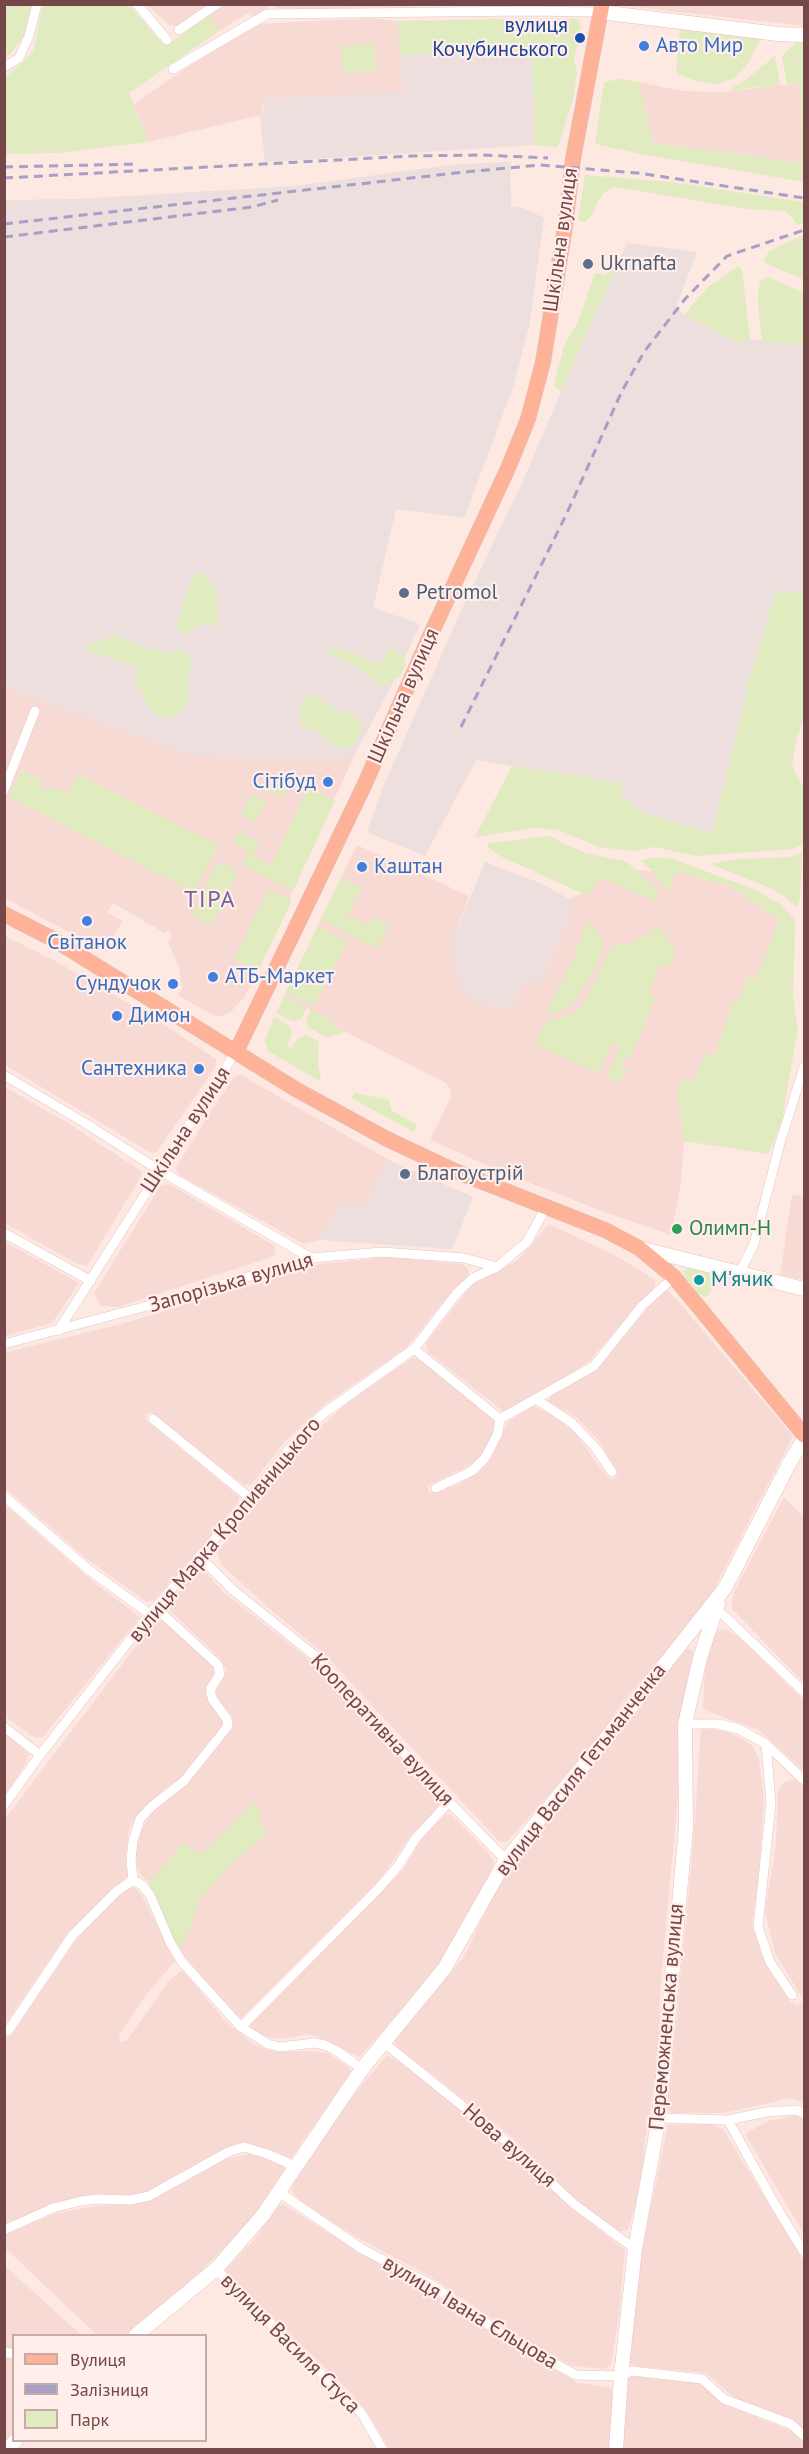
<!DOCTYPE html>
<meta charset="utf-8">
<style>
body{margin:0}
#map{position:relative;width:809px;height:2454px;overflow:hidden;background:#fde8e2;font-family:"PT Sans",sans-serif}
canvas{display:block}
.frame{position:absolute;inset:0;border:6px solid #754748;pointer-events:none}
.legend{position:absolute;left:12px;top:2334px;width:195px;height:108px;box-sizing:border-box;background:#ffeee9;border:2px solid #c8aba9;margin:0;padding:8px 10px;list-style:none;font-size:18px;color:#754748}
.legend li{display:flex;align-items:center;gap:12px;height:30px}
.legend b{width:30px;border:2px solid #c8aba9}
</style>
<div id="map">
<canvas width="809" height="2454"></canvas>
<div class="frame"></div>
<ul class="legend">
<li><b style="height:8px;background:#feb297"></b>Вулиця</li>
<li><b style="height:8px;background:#a7a0c6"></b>Залізниця</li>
<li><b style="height:16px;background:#e1ebc0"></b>Парк</li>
</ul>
</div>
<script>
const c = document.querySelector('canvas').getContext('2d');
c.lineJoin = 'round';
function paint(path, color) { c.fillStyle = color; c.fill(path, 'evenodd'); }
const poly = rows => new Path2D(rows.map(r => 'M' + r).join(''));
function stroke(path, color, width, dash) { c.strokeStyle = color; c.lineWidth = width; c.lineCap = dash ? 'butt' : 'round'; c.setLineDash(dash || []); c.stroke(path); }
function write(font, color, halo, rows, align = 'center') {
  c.font = font + ' "PT Sans",sans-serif'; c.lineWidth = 4.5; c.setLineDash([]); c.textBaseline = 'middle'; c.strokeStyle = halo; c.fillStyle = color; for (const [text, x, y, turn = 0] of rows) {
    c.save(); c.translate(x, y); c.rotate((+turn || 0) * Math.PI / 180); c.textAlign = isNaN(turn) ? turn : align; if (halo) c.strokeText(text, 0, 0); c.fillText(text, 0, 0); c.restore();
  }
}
const residential = poly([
 [226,4,464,5,308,9,275,8,272,5,253,17,250,12,219,31,209,16],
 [625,4,804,5,804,26,625,6],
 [147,5,208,5,177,26,169,25],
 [370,18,398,21,403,92,264,99,261,115,148,142,134,104,186,68,259,24],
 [639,82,681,91,721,92,800,83,803,163,653,143],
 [4,684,26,695,196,757,353,758,290,897,290,905,245,996,230,1013,216,1017,178,995,182,988,179,968,168,942,172,934,167,931,165,933,113,903,107,912,122,921,106,952,5,898],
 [357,845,469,896,452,941,507,1007,527,983,545,972,571,913,569,899,586,891,600,869,677,872,730,886,779,920,757,980,748,977,738,1002,732,1004,715,1055,706,1053,694,1081,682,1079,684,1141,681,1182,671,1235,607,1213,512,1176,430,1140,451,1097,450,1089,446,1083,336,1027,332,1021,284,996],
 [5,936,57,962,116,996,169,1028,216,1059,216,1066,157,1152,151,1153,5,1065],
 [241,1075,389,1160,363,1207,340,1205,319,1240,304,1244,179,1175,176,1168,206,1119,234,1077],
 [5,1087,71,1125,141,1171,142,1175,87,1266,75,1263,5,1223],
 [169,1184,275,1246,275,1256,118,1307,101,1306,94,1293,161,1185],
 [792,1195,804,1196,804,1280,780,1275],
 [549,1224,614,1255,645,1273,655,1281,655,1286,589,1361,569,1376,504,1412,427,1351,426,1343,472,1285,518,1260],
 [5,1242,79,1283,52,1323,5,1336],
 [388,1257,463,1264,469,1270,468,1276,444,1301,406,1348,325,1404,286,1440,251,1485,244,1485,151,1412,146,1414,146,1420,239,1497,239,1501,214,1532,155,1600,147,1602,87,1559,5,1488,4,1353,125,1323,320,1264],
 [664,1291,669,1291,793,1436,714,1589,675,1641,622,1703,597,1740,508,1841,500,1842,322,1652,271,1610,221,1564,217,1553,298,1448,348,1402,412,1358,421,1360,493,1419,494,1423,493,1433,484,1453,472,1464,427,1486,429,1493,458,1485,479,1472,492,1457,508,1421,533,1406,554,1416,576,1434,602,1470,610,1479,616,1478,618,1473,599,1441,577,1418,548,1401,553,1394,598,1368,652,1303],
 [784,1497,804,1517,804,1683,731,1608,734,1592],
 [4,1504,97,1585,140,1617,43,1737,35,1738,5,1717],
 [202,1568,223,1592,305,1656,403,1759,441,1804,412,1834,378,1882,240,2019,179,1950,149,1883,138,1871,135,1855,142,1829,153,1810,223,1739,234,1725,232,1716,219,1702,215,1692,227,1670,219,1657,171,1612,169,1604,196,1572],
 [158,1617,163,1619,214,1666,216,1674,209,1683,223,1720,222,1727,181,1778,165,1788,139,1813,129,1828,126,1853,128,1876,67,1934,5,2024,5,1819],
 [725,1629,740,1638,804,1701,804,1771,759,1730,709,1712,703,1707,705,1668,711,1643,717,1631],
 [685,1649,692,1649,694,1659,684,1732,660,1990,659,2053,644,2147,643,2170,637,2199,628,2230,618,2231,575,2200,513,2138,399,2048,394,2041,463,1958,498,1887,513,1863],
 [701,1727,724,1731,739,1737,753,1746,759,1760,764,1801,758,1884,752,1923,762,1955,790,2002,798,2006,803,1999,775,1953,765,1911,776,1845,778,1790,784,1782,795,1779,804,1788,804,2102,791,2098,723,2113,672,2113,668,2109,693,1848],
 [5,1733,29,1754,26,1763,5,1795],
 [445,1815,452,1815,489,1854,494,1863,491,1874,437,1970,359,2057,328,2041,309,2034,288,2038,270,2038,256,2032,249,2025,325,1946,403,1870,422,1839],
 [134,1887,141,1894,175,1961,147,1994,120,2033,119,2039,121,2042,127,2040,170,1980,179,1972,184,1972,225,2021,253,2044,274,2052,312,2051,329,2054,349,2067,351,2072,291,2158,246,2142,233,2145,150,2192,133,2195,109,2194,85,2196,5,2223,5,2038,11,2036,79,1936,125,1890],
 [387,2055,404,2065,447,2098,533,2171,571,2208,625,2250,618,2322,611,2365,604,2369,572,2366,513,2333,428,2275,356,2237,304,2204,293,2193,292,2184,344,2107],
 [799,2115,804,2120,804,2234,745,2134,768,2121],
 [711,2124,723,2129,804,2262,804,2431,783,2416,737,2400,706,2373,633,2366,629,2362,637,2275,668,2125],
 [249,2154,272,2159,283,2166,286,2172,257,2214,209,2263,187,2286,125,2335,97,2335,5,2248,5,2235,54,2214,89,2207,147,2202,225,2159],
 [283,2204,364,2255,430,2291,496,2335,557,2371,578,2383,610,2387,613,2393,610,2449,389,2449,368,2413,349,2391,225,2271,254,2240,277,2208],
 [4,2265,81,2335,14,2336,13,2433,5,2442],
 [629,2376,652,2376,698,2383,735,2408,795,2433,804,2444,804,2450,623,2450,626,2377]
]);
const industrial = poly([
 [532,51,535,145,265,162,260,117,264,109,263,99,403,92,400,55],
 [510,162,511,207,523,208,544,218,529,327,513,387,464,518,396,509,373,608,420,624,395,679,353,758,196,757,26,695,5,684,4,200,79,199,295,186,458,164],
 [627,243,697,252,676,307,684,315,739,343,750,339,804,346,804,593,776,591,750,677,712,834,636,810,620,797,622,783,476,760,425,856,367,832,383,787,465,602,523,481,586,333],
 [485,862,540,883,569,899,571,913,540,982,527,983,507,1007,497,1009,472,999,459,986,452,941],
 [389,1160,473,1197,452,1249,319,1240,340,1205,363,1207]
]);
const green = poly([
 [4,5,32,5,25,35,10,54,5,56],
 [43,5,129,5,163,44,169,44,209,16,219,31,129,93,148,142,57,153,5,154,4,78,23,62,34,49],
 [498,19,579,19,581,28,574,59,577,73,573,99,558,147,535,145,532,51,400,55,398,21],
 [680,27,761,39,746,66,736,77,719,84,700,82,678,74,676,68],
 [795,43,804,43,804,182,646,155,595,144,604,82,620,79,639,82,653,143,802,163,800,83,787,84,782,56],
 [374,44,376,71,343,73,341,46],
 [775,56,780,85,729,90,748,78],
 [585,175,670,182,804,202,804,223,798,225,786,211,747,209,615,187,604,193,597,202,594,212,585,222,578,220],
 [804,235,804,280,763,262,769,251],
 [609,260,619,261,561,392,554,385,564,346,578,322,595,273,606,275],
 [738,266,742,270,750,339,739,343,684,315,707,288],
 [768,277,804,293,804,346,762,341,758,304,758,290,761,280],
 [202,571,216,588,218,618,215,628,208,624,197,627,185,634,176,627,193,575],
 [776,591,804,593,804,717,798,735,792,764,797,777,804,787,804,843,793,849,697,856,654,847,634,851,598,847,559,830,534,828,475,837,512,766,623,783,620,797,630,800,636,810,712,834,750,677],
 [116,635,137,646,169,653,179,649,192,656,187,684,190,700,179,714,166,719,154,715,136,683,136,667,109,657,87,652,87,646],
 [334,648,359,655,378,664,384,660,388,650,394,649,403,655,406,665,400,676,382,687,352,664,332,656,327,652],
 [313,694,340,711,350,712,364,726,355,744,343,749,327,742,320,733,300,726,302,701],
 [22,769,41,780,39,786,48,791,51,786,68,794,78,774,218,845,217,849,194,891,189,890,9,797],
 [275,777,283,781,285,777,335,801,293,891,243,866,249,851,233,843,238,832,260,842,253,856,271,865,305,794,288,786,282,797,268,791],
 [252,794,266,802,255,822,241,815],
 [548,836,585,853,627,862,654,887,659,896,657,902,599,877,591,892,586,895,500,856,487,847,488,843],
 [802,853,800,899,797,907,785,897,768,887,711,864,736,859,789,857],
 [656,857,673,859,756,890,780,904,795,920,793,997,798,1029,781,1124,768,1154,684,1141,677,1097,682,1079,694,1081,706,1053,715,1055,732,1004,738,1002,748,977,757,979,779,920,730,886,677,872,668,893,659,878,641,860],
 [220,864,228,865,234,869,237,877,212,924,207,925,193,917,195,907,215,867],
 [341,877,361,887,347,915,368,926,372,917,389,926,377,949,321,919],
 [268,890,291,900,290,905,258,971,234,959],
 [587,920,603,940,602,950,594,969,571,1007,547,1015,551,1001,573,961],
 [658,925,676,951,669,967,660,964,648,994,656,998,630,1059,624,1058,621,1067,626,1070,622,1080,618,1082,609,1078,609,1071,620,1047,612,1042,602,1066,599,1070,593,1071,535,1044,543,1027,549,1021,571,1015,582,1006,612,946,631,943,651,932],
 [318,926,347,942,314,1006,286,992],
 [284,996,307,1007,301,1019,293,1022,276,1013],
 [311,1009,332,1021,336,1027,345,1032,328,1038,309,1028,306,1021],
 [274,1017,290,1026,292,1034,287,1046,291,1049,298,1038,307,1035,319,1042,318,1065,321,1078,319,1081,268,1051,265,1040],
 [355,1093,389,1100,391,1110,417,1125,414,1132,351,1098],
 [690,1266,705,1270,711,1276,712,1290,706,1297,697,1292,685,1276,683,1272],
 [254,1803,260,1810,261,1826,268,1834,235,1860,199,1900,191,1929,179,1950,149,1883,184,1842,199,1855]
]);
const street = poly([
 [137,4,167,40],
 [179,30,217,4],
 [4,67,19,58,29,36,37,4],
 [173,69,267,14,529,11,600,12],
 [4,790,35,711],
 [4,1075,85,1123,159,1170,311,1258],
 [4,1233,91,1281],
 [740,1272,754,1244,780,1143,804,1067],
 [58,1331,237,1050],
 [4,1344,162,1302,311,1258,382,1252,464,1258,497,1267],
 [414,1349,500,1419,594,1366,642,1306,674,1277],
 [536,1399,572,1423,595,1447,612,1472],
 [153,1419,250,1498],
 [436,1488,472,1471,485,1458,498,1433,500,1419],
 [4,1496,89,1570,150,1614],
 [200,1557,233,1590,319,1659,449,1802,506,1860],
 [716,1608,804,1692],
 [685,1724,718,1724,739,1729,766,1744,804,1780],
 [4,1727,40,1755],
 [766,1744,771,1803,758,1927,770,1962,792,1995],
 [4,1805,40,1755,150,1614,250,1498,298,1438,323,1414,414,1349,457,1293,473,1278,497,1267,527,1242,546,1207],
 [133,1880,142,1885,150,1895,170,1942,182,1962,241,2027,268,2044,280,2047,314,2043,325,2045,337,2051,362,2069],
 [241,2027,378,1889,399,1865,416,1838,449,1802],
 [8,2031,72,1936,117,1891,133,1880,131,1861,133,1841,140,1819,151,1807,184,1781,228,1726,227,1719,213,1700,211,1694,211,1688,220,1674,218,1665,156,1608],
 [383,2042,507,2142,574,2204,635,2249],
 [659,2118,728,2120,774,2203,804,2252],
 [728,2120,766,2112,797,2110,804,2113],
 [279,2192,362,2249,430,2284,508,2338,576,2375,621,2376,632,2371,702,2379,724,2399,791,2424,804,2436],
 [4,2230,53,2208,81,2201,96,2199,131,2200,149,2196,228,2152,244,2147,267,2154,295,2166],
 [216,2269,362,2414,383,2450],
 [4,2352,14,2354]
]);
const secondary = poly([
 [600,12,778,34,804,35],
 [639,1248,804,1289],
 [135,2336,216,2269,263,2215,362,2069,444,1969,506,1860,607,1737,725,1588,790,1462,804,1439],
 [7,2450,16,2440],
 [616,2450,621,2376,635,2249,659,2118,686,1828,685,1724,700,1658,718,1603]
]);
const primary = poly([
 [4,914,53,939,297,1090,387,1139,455,1171,605,1230,639,1248,674,1277,804,1435],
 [237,1050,363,788,430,636,509,466,528,419,543,362,565,227,573,159,602,4]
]);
const rail = poly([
 [4,167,139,164],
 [4,178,411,156,481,155,548,158],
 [4,224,465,172,540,165,638,173,804,198],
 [4,237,252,207,278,200],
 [461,727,567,513,622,391,644,352,685,299,727,256,804,230]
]);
const markers = [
 [580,38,6,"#1a4fb4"],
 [644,46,6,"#3f7fe0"],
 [588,264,6,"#5c6f8a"],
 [404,593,6,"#5c6f8a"],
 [328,782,6,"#3f7fe0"],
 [362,867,6,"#3f7fe0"],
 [87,921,6,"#3f7fe0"],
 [213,977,6,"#3f7fe0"],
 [173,984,6,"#3f7fe0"],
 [117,1016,6,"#3f7fe0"],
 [199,1069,6,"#3f7fe0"],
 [405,1174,6,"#5c6f8a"],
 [677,1229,6,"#2e9e5b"],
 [699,1280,6,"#0f9aa8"]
];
const transitNames = [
 ["вулиця",568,26],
 ["Кочубинського",568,50]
];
const shopNames = [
 ["Авто Мир",656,46],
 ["Сітібуд",316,782,"right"],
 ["Каштан",374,867],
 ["Світанок",87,943,"center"],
 ["АТБ-Маркет",225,977],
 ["Сундучок",161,984,"right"],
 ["Димон",129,1016],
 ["Сантехника",187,1069,"right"]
];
const streetNames = [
 ["Шкільна вулиця",561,240,-82],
 ["Шкільна вулиця",404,696,-66],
 ["Шкільна вулиця",186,1130,-57],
 ["Запорізька вулиця",231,1283,-16],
 ["вулиця Марка Кропивницького",225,1530,-50],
 ["Кооперативна вулиця",382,1730,47],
 ["вулиця Василя Гетьманченка",581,1770,-52],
 ["Переможненська вулиця",667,2017,-85],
 ["Нова вулиця",509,2146,41],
 ["вулиця Івана Єльцова",470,2313,31],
 ["вулиця Василя Стуса",290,2344,45]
];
const serviceNames = [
 ["Ukrnafta",600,264],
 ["Petromol",416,593],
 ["Благоустрій",417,1174]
];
const leisureNames = [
 ["Олимп-Н",689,1229]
];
const cultureNames = [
 ["М'ячик",711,1280]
];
const quarterNames = [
 ["ТІРА",210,900]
];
paint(residential, '#f7dad3');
paint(industrial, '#ecdfdd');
paint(green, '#e1ebc0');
stroke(street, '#e7c6c2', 10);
stroke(secondary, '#e9c1bd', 15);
stroke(primary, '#d6c8c8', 16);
stroke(street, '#fff', 9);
stroke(secondary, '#fff', 14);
stroke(primary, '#feb297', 15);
stroke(rail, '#a7a0c6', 3, [9, 6]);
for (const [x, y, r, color] of markers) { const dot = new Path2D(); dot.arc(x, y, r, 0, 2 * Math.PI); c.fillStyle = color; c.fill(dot); stroke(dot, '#ffeee9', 2); }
write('21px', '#164399', '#ffeee9', transitNames, 'right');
write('21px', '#366cbe', '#ffeee9', shopNames, 'left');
write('21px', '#754748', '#ffeee9', streetNames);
write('21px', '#4e5e75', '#ffeee9', serviceNames, 'left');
write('21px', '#27864d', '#ffeee9', leisureNames, 'left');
write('21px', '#0d838f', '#ffeee9', cultureNames, 'left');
c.letterSpacing = '1.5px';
write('24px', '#736299', '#ffeee9', quarterNames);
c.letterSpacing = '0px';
</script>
